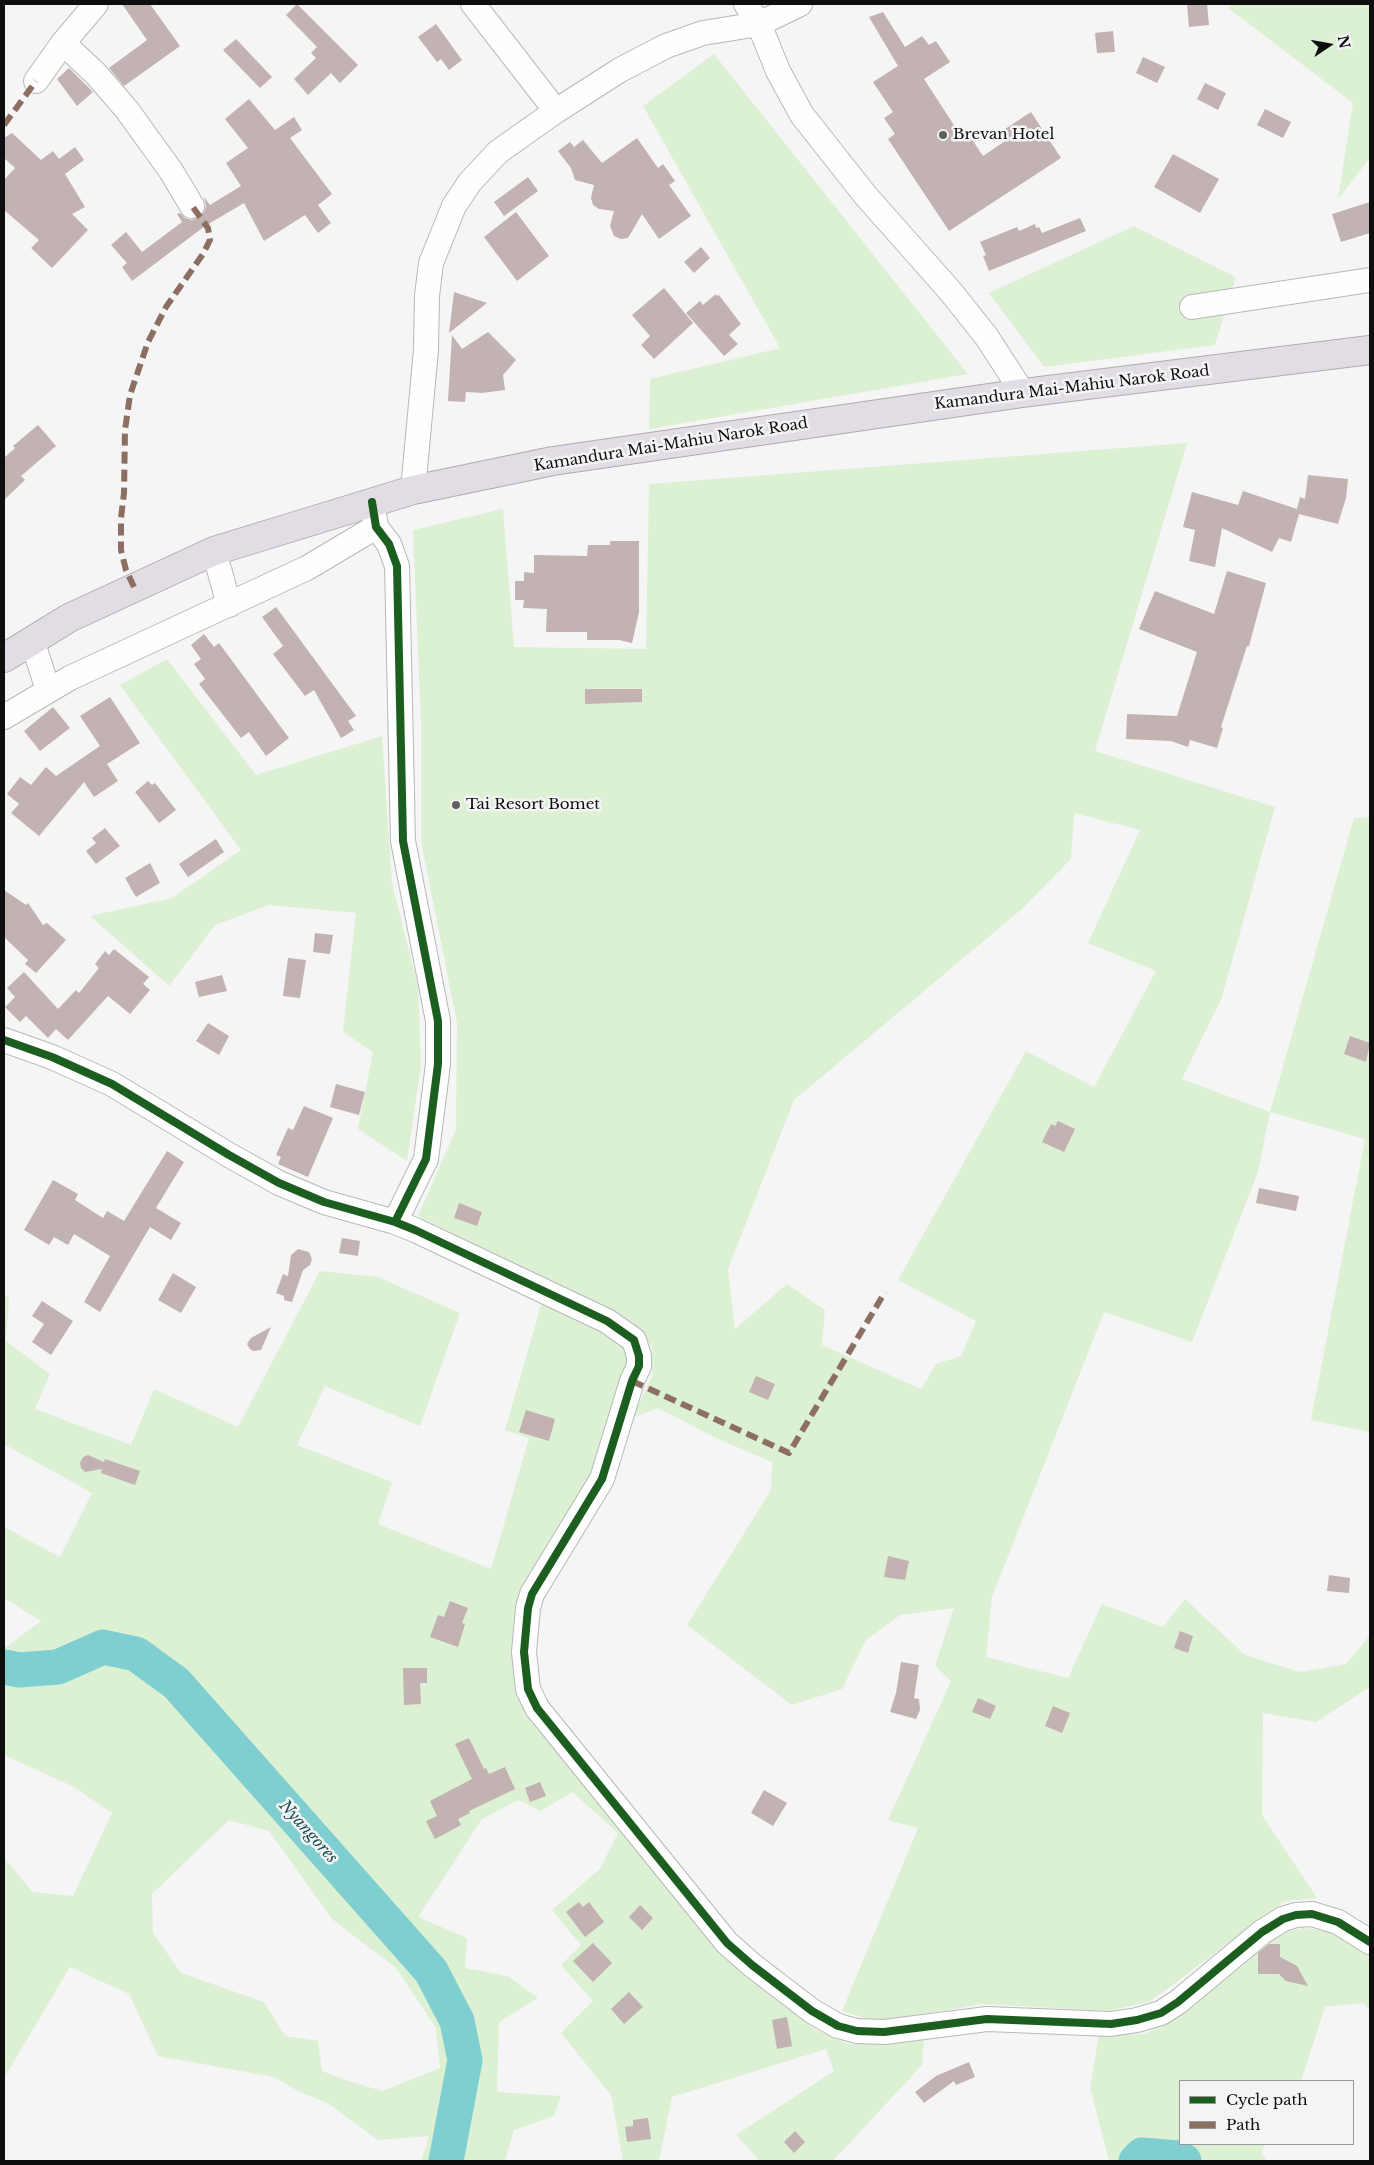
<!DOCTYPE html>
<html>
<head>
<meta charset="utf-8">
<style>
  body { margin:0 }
  #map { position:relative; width:1374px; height:2165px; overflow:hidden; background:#f5f5f5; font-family:"Libre Baskerville",serif }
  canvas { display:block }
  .frame { position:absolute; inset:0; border:5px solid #0e0e0e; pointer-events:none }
  .legend { position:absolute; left:1179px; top:2080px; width:175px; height:65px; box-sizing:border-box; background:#f4f4f6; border:1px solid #989899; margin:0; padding:6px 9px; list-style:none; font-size:15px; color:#0e0e0e }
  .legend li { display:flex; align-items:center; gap:10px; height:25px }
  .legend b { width:25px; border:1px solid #989899 }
  .north { position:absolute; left:1304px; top:20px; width:50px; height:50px; -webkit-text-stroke:4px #f4f4f6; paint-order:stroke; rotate:78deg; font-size:14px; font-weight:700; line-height:20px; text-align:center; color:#0e0e0e }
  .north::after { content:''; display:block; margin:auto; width:18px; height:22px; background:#0e0e0e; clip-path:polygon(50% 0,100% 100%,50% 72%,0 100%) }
</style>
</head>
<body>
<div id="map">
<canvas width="1374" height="2165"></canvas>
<div class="frame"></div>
<ul class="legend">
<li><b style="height:6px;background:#1b5e20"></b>Cycle path</li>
<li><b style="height:6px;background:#8d6e63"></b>Path</li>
</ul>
<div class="north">N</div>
</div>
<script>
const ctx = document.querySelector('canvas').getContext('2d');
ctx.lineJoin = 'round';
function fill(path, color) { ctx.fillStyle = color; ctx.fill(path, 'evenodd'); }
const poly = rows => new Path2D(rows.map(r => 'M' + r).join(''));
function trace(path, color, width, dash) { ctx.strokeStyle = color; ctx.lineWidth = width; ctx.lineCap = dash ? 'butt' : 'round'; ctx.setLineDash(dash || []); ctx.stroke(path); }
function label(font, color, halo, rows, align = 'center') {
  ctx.font = font + ' "Libre Baskerville",serif'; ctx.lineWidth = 5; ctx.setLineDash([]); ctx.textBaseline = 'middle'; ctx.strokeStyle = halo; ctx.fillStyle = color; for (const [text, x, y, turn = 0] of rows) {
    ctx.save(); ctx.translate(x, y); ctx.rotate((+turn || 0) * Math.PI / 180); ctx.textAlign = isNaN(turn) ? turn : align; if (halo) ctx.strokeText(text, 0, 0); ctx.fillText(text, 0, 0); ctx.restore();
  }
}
fill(poly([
  [1233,4,1370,4,1370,158,1338,199,1353,103,1228,8],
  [714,54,968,374,649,429,650,379,780,348,643,106],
  [1134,226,1236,277,1215,345,1044,367,989,293],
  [1187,443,1095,751,1275,807,1222,997,1182,1079,1270,1112,1354,818,1370,817,1370,1432,1311,1420,1365,1139,1270,1112,1258,1172,1192,1342,1104,1312,992,1597,986,1657,1068,1678,1102,1604,1163,1627,1185,1599,1245,1655,1300,1672,1346,1664,1370,1635,1370,1687,1316,1722,1263,1713,1262,1815,1317,1898,1285,1901,1151,2001,1110,2011,982,2004,877,2022,842,2011,918,1828,888,1820,951,1681,935,1666,954,1608,900,1615,866,1640,842,1689,792,1705,687,1625,771,1490,772,1462,716,1438,658,1408,632,1418,652,1376,652,1346,632,1322,418,1216,456,1129,457,1023,421,841,421,723,413,530,503,509,514,647,646,649,649,484],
  [1074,813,1140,830,1088,943,1156,971,1094,1087,1026,1051,898,1280,976,1321,961,1356,936,1364,921,1389,822,1345,825,1310,787,1284,735,1329,728,1269,794,1100,1022,909,1071,859],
  [167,659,256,775,382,736,392,883,418,987,421,1065,407,1161,358,1129,373,1052,343,1032,356,913,269,905,215,925,169,986,90,916,172,898,241,850,120,685],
  [320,1271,378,1277,460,1313,420,1426,325,1386,297,1445,392,1482,378,1524,491,1569,529,1438,505,1430,542,1302,593,1325,625,1344,631,1366,598,1476,526,1585,514,1621,514,1667,533,1722,711,1940,815,2029,848,2044,886,2044,924,2040,922,2065,833,2161,760,2161,736,2135,834,2071,826,2049,672,2097,659,2161,623,2161,611,2095,561,2033,593,2001,561,1965,581,1945,552,1910,600,1869,618,1833,572,1792,541,1811,518,1800,482,1819,418,1917,467,1938,465,1968,508,1976,538,1998,499,2022,497,2092,561,2096,554,2116,514,2130,505,2161,421,2161,429,2136,378,2140,329,2104,296,2090,274,2077,158,2056,129,1994,70,1967,4,2078,4,1858,33,1892,73,1896,112,1813,74,1787,4,1755,4,1647,6,1647,41,1621,4,1598,4,1527,60,1557,92,1493,4,1444,4,1295,9,1298,6,1341,50,1374,35,1409,131,1445,154,1389,238,1427],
  [229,1820,269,1831,332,1919,396,1968,436,2028,440,2068,382,2091,345,2080,322,2071,318,2041,285,2036,264,2002,181,1973,153,1933,152,1894],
  [1305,1928,1336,1932,1370,1953,1370,2010,1363,2003,1325,2007,1301,2081,1180,2081,1180,2144,1265,2144,1261,2153,1267,2161,1109,2161,1090,2087,1099,2035,1145,2034,1184,2013,1253,1944,1272,1934]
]), '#dcf0d3');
trace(poly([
  [4,1667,19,1670,58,1667,103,1647,136,1654,176,1683,431,1971,457,2021,465,2060,446,2161],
  [1136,2161,1142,2155,1179,2158,1184,2161]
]), '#7fcfd1', 35);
fill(poly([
  [122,4,150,4,180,46,124,86,109,68,147,40],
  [297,4,358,65,340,83,331,73,308,95,294,79,316,58,311,53,317,47,286,15],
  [1187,4,1207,4,1209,25,1189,27],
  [883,12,905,47,922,36,929,45,936,41,950,62,924,79,961,136,967,132,983,156,1008,139,1002,131,1031,112,1061,158,949,231,888,139,895,134,884,118,893,112,873,82,898,66,869,17],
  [436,24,462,60,449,70,441,59,437,62,418,37],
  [1113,31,1115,52,1097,53,1095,33],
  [236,39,272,77,260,88,223,50],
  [1143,57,1165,67,1157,83,1136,73],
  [69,68,93,92,77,106,57,79],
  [1205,83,1226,93,1218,110,1197,99],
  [249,99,275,130,294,117,302,130,290,138,332,194,318,205,331,223,318,233,305,215,264,241,244,203,205,226,132,281,122,267,127,263,111,245,126,232,142,252,182,222,177,214,180,213,185,218,192,220,199,217,204,212,206,206,204,197,210,205,241,186,226,163,248,148,225,119],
  [1265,109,1291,122,1283,138,1257,125],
  [12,133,41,160,53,151,59,159,75,147,84,160,65,174,85,207,72,214,88,230,52,268,31,248,39,240,4,210,4,180,15,168,4,158,4,138],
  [637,138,658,168,663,164,675,181,669,185,691,216,659,239,642,214,628,238,621,239,614,236,610,226,614,211,599,209,593,205,591,198,594,185,575,180,571,168,558,151,570,142,574,147,583,140,602,163],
  [1173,154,1219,179,1200,213,1154,187],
  [528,177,538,191,504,216,494,202],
  [1370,202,1370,233,1341,242,1332,214],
  [516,212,549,256,517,281,484,237],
  [1080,218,1086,231,989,271,983,256,986,255,980,242,1017,227,1019,231,1035,224,1036,228,1039,227,1042,233],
  [701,247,710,258,694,273,684,262],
  [664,288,693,323,654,359,641,345,650,336,632,315],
  [454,292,487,303,449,333],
  [716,294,717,296,719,295,741,324,729,335,738,344,724,356,686,313,700,301,703,305],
  [488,332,516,360,503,375,505,390,482,393,466,392,465,402,448,401,452,335,462,349],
  [38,425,56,446,21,476,25,480,4,500,4,458,15,448,13,446],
  [1308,475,1348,479,1346,498,1338,524,1299,514,1291,542,1279,538,1272,552,1222,528,1215,567,1189,561,1195,530,1183,527,1192,492,1238,505,1243,491,1297,509,1300,497,1305,499],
  [610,541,639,541,639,612,632,643,619,640,587,640,587,632,546,632,547,609,523,608,524,600,515,600,515,581,524,581,524,572,534,573,534,555,587,556,588,545,610,545],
  [1227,571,1266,583,1249,646,1247,646,1221,727,1223,728,1217,748,1190,740,1188,747,1171,741,1126,739,1127,714,1177,716,1197,652,1139,629,1155,591,1214,614],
  [276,607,356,716,348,721,354,730,341,738,314,690,305,696,273,654,283,646,262,617],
  [204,634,214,647,219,643,289,738,266,756,249,732,241,738,199,684,205,679,194,664,201,659,191,645],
  [585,689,642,689,642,702,585,704],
  [110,697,140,743,107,764,118,781,94,797,84,782,39,836,11,813,19,804,7,794,20,777,31,785,46,767,56,776,100,746,80,716],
  [53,707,70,728,40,751,24,731],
  [148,781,152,785,155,783,176,810,159,823,135,792],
  [105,828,120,846,96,864,86,851,96,843,92,838],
  [216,839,224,852,188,877,179,864],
  [150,863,160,883,136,897,125,878],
  [4,890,26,905,28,903,43,925,47,923,66,940,36,973,25,964,28,960,4,937],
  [315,933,333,935,330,954,313,952],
  [114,949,149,977,143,984,150,990,130,1014,108,996,68,1040,56,1029,48,1038,26,1016,20,1022,5,1007,15,997,7,988,24,972,58,1009,76,990,79,993,99,968,95,964,105,951,109,955],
  [288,958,306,960,300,998,283,996],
  [222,975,227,991,199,997,195,982],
  [208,1023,229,1036,219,1055,196,1041],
  [1350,1036,1370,1043,1366,1062,1344,1054],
  [336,1084,365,1092,359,1115,330,1107],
  [304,1106,333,1118,308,1177,278,1164,281,1157,276,1155,288,1128,293,1130],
  [1058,1121,1075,1129,1064,1152,1042,1142,1051,1124,1055,1126],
  [167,1151,184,1162,156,1208,181,1223,171,1240,150,1227,100,1312,84,1302,110,1256,74,1234,68,1245,54,1237,49,1245,24,1230,53,1180,78,1194,75,1200,103,1218,107,1211,124,1221],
  [1259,1188,1299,1196,1296,1211,1256,1203],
  [459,1203,482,1212,477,1226,454,1218],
  [342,1238,360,1241,358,1256,339,1253],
  [298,1249,309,1252,312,1259,310,1265,303,1270,292,1302,284,1300,284,1296,276,1293,283,1274,288,1276,291,1255],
  [173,1273,196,1287,181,1313,158,1300],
  [42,1301,73,1321,51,1355,32,1342,44,1324,32,1316],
  [271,1327,261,1350,253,1351,250,1349,247,1344,251,1338],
  [756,1376,775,1384,768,1400,749,1392],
  [526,1410,555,1419,549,1441,519,1432],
  [88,1455,104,1462,105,1459,140,1471,135,1485,101,1473,102,1469,85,1472,81,1468,80,1463,83,1457],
  [888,1556,909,1561,905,1580,884,1577],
  [1329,1575,1350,1578,1349,1593,1327,1591],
  [450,1601,468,1608,462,1623,465,1624,458,1647,430,1637,438,1615,444,1617],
  [1180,1631,1193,1636,1188,1653,1174,1648],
  [901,1662,919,1665,914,1698,919,1699,920,1710,916,1719,890,1712,896,1693],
  [403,1668,427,1668,427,1683,420,1683,421,1704,404,1705],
  [978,1698,996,1706,990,1719,972,1712],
  [1053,1706,1070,1713,1062,1733,1045,1726],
  [469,1738,484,1769,486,1768,489,1774,505,1767,515,1789,469,1811,470,1813,458,1819,461,1825,435,1839,426,1821,437,1816,430,1801,472,1779,455,1744],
  [540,1782,546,1796,530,1802,525,1788],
  [764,1790,787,1803,773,1826,751,1813],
  [579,1902,583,1907,589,1902,604,1922,585,1937,566,1912],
  [640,1905,653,1918,642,1930,629,1917],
  [593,1943,612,1963,593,1982,573,1961],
  [1269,1944,1280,1944,1280,1957,1297,1966,1308,1986,1286,1981,1279,1974,1258,1974,1258,1953],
  [629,1992,643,2007,624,2024,611,2009],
  [787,2017,792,2046,777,2049,772,2020],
  [969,2062,975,2077,956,2085,954,2081,924,2103,915,2092,936,2076],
  [648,2118,651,2139,627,2142,625,2127,633,2126,633,2120],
  [795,2131,805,2142,794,2153,784,2142]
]), '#c2b2b1');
const minor = poly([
  [473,4,556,111],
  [746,4,759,24,778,71,802,115,866,196,951,292,986,336,1023,393],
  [63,43,96,74,127,110,171,171,192,206],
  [36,81,63,43,96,4],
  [1192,307,1370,280],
  [413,490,426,350,427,296,431,263,454,206,470,182,498,152,556,111,620,70,666,46,703,33,759,24,800,4],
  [372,502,376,527,389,544,397,566,403,841,438,1021,438,1064,426,1159,395,1222],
  [214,551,229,605],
  [32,640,48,690],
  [4,717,70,678,307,568,376,527],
  [4,1040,52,1057,112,1084,229,1155,279,1183,324,1202,395,1222,415,1230,607,1321,634,1340,639,1356,639,1366,632,1381,602,1479,532,1594,528,1608,524,1652,528,1689,537,1708,727,1943,752,1965,812,2011,838,2026,857,2031,884,2032,987,2019,1111,2024,1137,2020,1161,2013,1178,2002,1262,1932,1283,1919,1296,1915,1312,1914,1338,1922,1370,1942]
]);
const highway = poly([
  [4,658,69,618,214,551,413,490,553,461,1023,393,1370,350]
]);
trace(minor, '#b8b8b8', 26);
trace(highway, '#b0aab1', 30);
trace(minor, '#fefefe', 24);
trace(highway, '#e2dce4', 28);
trace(poly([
  [4,125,36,81],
  [134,587,126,570,121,550,121,518,124,493,125,430,130,395,148,342,166,307,203,254,210,240,208,228,192,206],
  [632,1381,789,1453,885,1292]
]), '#8d6e63', 6, [12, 6]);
trace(poly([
  [372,502,376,527,389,544,397,566,403,841,438,1021,438,1064,426,1159,395,1222],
  [4,1040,52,1057,112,1084,229,1155,279,1183,324,1202,395,1222,415,1230,607,1321,634,1340,639,1356,639,1366,632,1381,602,1479,532,1594,528,1608,524,1652,528,1689,537,1708,727,1943,752,1965,812,2011,838,2026,857,2031,884,2032,987,2019,1111,2024,1137,2020,1161,2013,1178,2002,1262,1932,1283,1919,1296,1915,1312,1914,1338,1922,1370,1942]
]), '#1b5e20', 8);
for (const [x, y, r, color] of [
  [943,135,5,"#5f5f5f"],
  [456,805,5,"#5f5f5f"]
]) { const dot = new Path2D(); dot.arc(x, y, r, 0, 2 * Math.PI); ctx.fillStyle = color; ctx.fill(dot); trace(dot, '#f4f4f6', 2); }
label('15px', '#0e0e0e', '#f4f4f6', [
  ["Brevan Hotel",953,135],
  ["Tai Resort Bomet",466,805]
], 'left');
label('15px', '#0e0e0e', '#f4f4f6', [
  ["Kamandura Mai-Mahiu Narok Road",1072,388,-7],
  ["Kamandura Mai-Mahiu Narok Road",671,445,-9]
]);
label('italic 16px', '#205153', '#f4f4f6', [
  ["Nyangores",308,1832,48]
]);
</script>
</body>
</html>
